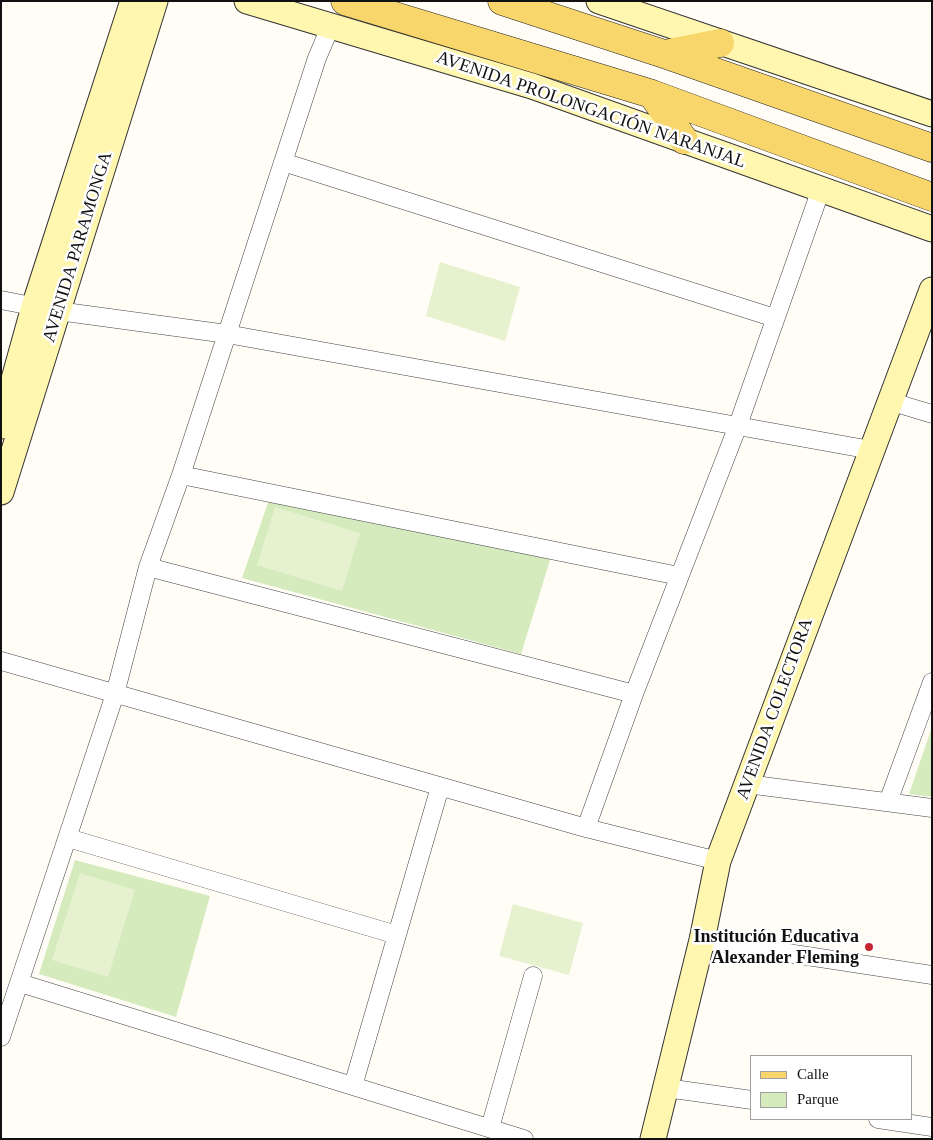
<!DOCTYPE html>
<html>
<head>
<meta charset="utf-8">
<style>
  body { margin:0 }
  #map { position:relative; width:933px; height:1140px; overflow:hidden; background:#fffdf5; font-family:Georgia,serif }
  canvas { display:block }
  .frame { position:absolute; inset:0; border:2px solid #111; pointer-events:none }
  .legend { position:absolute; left:750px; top:1055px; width:162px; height:65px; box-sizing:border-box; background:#fff; border:1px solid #a0a0a0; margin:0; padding:6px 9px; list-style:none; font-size:15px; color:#111 }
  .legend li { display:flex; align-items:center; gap:10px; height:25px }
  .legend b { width:25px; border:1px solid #a0a0a0 }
</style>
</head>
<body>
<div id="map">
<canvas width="933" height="1140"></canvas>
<div class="frame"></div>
<ul class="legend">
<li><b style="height:6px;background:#f9d66b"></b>Calle</li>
<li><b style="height:14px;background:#d5ebbd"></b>Parque</li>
</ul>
</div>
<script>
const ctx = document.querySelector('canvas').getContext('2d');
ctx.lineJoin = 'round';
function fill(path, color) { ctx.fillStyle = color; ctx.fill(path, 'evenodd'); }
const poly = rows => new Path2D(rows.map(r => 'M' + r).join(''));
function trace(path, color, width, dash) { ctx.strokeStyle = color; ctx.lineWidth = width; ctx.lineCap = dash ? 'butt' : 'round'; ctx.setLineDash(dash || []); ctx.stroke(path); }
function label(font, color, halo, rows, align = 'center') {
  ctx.font = font + ' Georgia,serif'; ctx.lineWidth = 5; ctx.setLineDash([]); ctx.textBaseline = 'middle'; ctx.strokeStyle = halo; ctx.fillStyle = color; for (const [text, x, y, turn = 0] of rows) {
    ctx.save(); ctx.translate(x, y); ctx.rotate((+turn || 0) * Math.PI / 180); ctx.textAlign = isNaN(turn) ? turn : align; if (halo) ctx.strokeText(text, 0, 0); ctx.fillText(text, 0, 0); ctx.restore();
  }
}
fill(poly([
  [271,494,551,557,521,654,242,578],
  [932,727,932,797,909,794],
  [75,860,210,896,176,1017,39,974]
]), '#d5ebbd');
fill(poly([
  [440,262,520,287,505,341,426,316],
  [275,507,360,533,342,591,257,565],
  [80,873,135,890,108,977,52,960],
  [513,904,583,923,569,975,499,956]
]), '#e6f2cf');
const street = poly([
  [283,162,775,318],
  [1,300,58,311,227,334,871,450],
  [889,401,932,414],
  [181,475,679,576],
  [148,567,634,694],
  [1,661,586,828,718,861],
  [747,784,932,808],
  [888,802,932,682],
  [586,828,634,694,737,428,821,189],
  [68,838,397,935],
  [702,940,932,975],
  [20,983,524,1139],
  [1,1037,115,694,148,567,181,475,317,58,331,25],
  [353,1086,440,787],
  [666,1088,752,1100],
  [878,1119,932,1127],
  [490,1128,533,976]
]);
const secondary = poly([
  [247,1,532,86,932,229],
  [599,1,932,114],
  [1,426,34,307,133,1],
  [1,492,155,1],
  [653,1139,702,940,718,861,932,290]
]);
const primary = poly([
  [345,1,652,94,932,197],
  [502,1,664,54,932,148],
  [665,54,720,43],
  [652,94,684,140]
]);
trace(street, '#444', 19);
trace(secondary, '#333', 27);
trace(primary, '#222', 29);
trace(street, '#fff', 18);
trace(secondary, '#fff6b0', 25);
trace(primary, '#f9d66b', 28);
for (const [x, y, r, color] of [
  [869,947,5,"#c4262e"]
]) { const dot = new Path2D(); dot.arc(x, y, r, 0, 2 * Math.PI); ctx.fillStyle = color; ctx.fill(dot); trace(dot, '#fff', 2); }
label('18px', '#111', '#fff', [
  ["AVENIDA PROLONGACIÓN NARANJAL",591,110,19],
  ["AVENIDA PARAMONGA",78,247,-73],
  ["AVENIDA COLECTORA",775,709,-70]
]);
label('bold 18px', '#111', '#fff', [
  ["Institución Educativa",859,937],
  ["Alexander Fleming",859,958]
], 'right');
</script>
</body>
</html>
